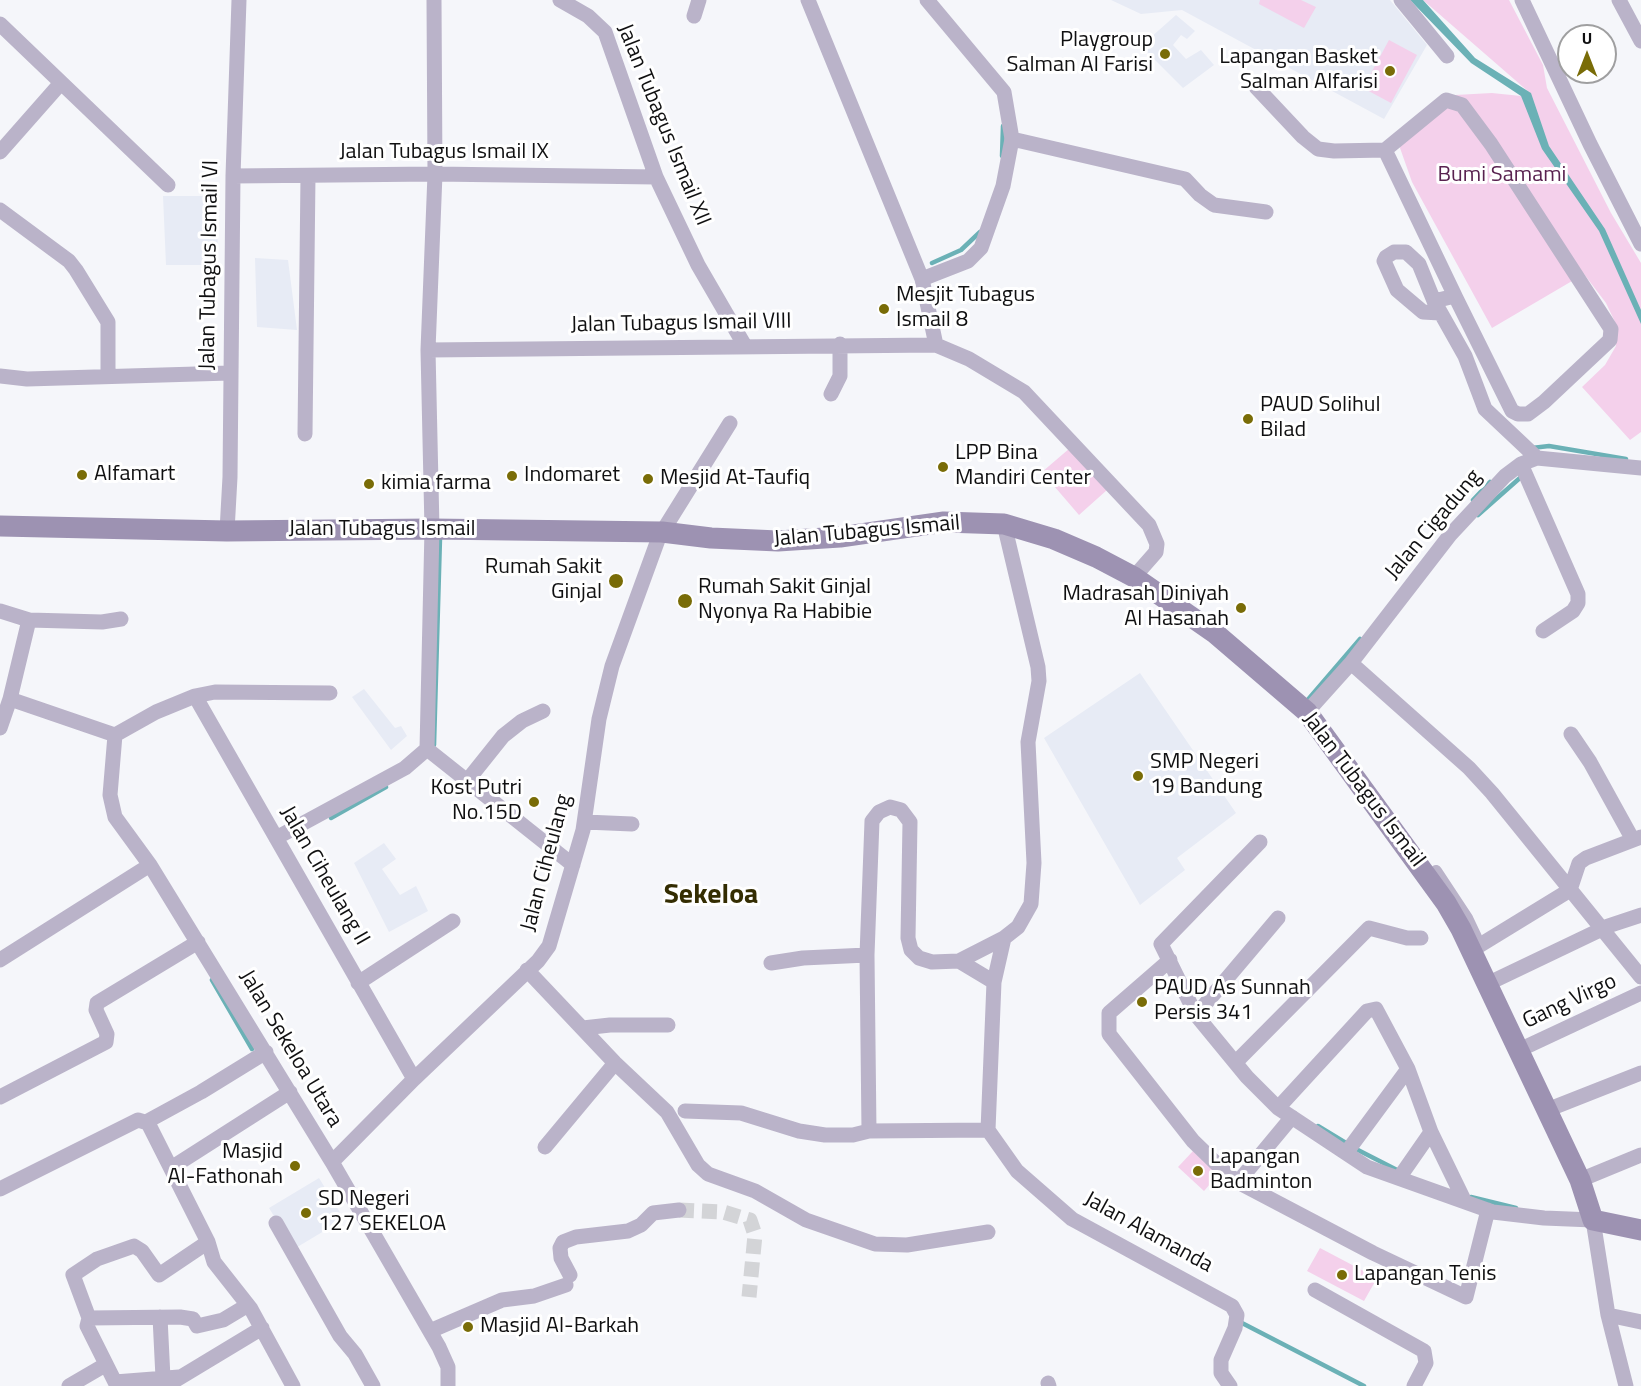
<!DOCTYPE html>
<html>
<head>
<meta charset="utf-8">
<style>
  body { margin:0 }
  #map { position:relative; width:1641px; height:1386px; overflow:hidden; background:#f5f6fa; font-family:"Titillium Web",sans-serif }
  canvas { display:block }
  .north { position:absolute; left:1557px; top:24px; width:60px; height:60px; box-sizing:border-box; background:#fff; border:2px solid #9f9fa0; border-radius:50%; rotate:0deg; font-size:16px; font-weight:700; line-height:24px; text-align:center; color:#101011 }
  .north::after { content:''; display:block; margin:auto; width:21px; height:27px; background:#796c07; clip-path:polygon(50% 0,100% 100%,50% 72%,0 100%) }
</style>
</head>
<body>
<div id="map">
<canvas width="1641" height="1386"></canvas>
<div class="north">U</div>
</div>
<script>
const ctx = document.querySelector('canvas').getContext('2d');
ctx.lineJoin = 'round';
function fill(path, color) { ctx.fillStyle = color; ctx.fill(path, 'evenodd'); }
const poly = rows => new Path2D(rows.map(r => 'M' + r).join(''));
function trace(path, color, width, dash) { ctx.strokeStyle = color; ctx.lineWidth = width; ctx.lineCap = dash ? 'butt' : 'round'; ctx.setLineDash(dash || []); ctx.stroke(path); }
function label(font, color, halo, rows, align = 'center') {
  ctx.font = font + ' "Titillium Web",sans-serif'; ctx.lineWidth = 6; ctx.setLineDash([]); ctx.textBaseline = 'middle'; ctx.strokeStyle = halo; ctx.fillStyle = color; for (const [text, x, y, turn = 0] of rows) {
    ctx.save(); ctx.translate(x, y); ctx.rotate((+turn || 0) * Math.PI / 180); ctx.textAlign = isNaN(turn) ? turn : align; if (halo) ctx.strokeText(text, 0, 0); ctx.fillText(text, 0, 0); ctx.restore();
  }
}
fill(poly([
  [1111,0,1390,0,1427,45,1384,119,1182,10,1141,14],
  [1176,15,1195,31,1187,39,1181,35,1173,45,1186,59,1201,50,1214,65,1183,88,1141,46],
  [163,196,215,196,219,265,166,265],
  [255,258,288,260,297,330,257,327],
  [1140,673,1236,813,1177,858,1185,870,1140,905,1044,738],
  [364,689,395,728,401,726,407,736,391,750,352,697],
  [384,843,396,859,382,869,400,895,416,886,428,911,389,932,354,863],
  [319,1178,344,1219,294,1249,269,1208]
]), '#e7ebf5');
fill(poly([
  [1260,0,1301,0,1316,7,1304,28,1259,4],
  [1423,0,1509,0,1543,65,1547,88,1611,213,1641,263,1641,432,1630,440,1582,387,1605,365,1616,346,1615,322,1606,303,1584,274,1492,328,1412,182,1400,148,1402,132,1419,113,1455,95,1492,93,1521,96,1530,93],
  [1389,40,1417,55,1391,103,1363,88],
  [1070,448,1107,490,1079,515,1042,472],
  [1193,1151,1218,1175,1204,1191,1178,1167],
  [1320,1248,1377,1278,1364,1301,1307,1271]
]), '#f4d0eb');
fill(poly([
  [1410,0,1423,0,1475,58,1531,93,1549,146,1605,229,1641,310,1641,324,1599,231,1542,149,1521,96,1471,63]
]), '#6bb1b6');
trace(poly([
  [1002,156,1003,126],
  [932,263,961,250,980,232],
  [1532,448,1549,446,1626,459],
  [1473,500,1490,482],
  [1478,515,1521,477],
  [1305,703,1360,639],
  [434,745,440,538],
  [331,818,386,787],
  [212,980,252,1049],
  [1318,1126,1346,1143],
  [1356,1149,1399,1171],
  [1471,1197,1516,1208],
  [1242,1323,1364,1386]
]), '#6bb1b6', 4.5);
trace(poly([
  [679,1210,723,1212,750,1220,755,1235,749,1297]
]), '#d3d4d7', 15, [15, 8]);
trace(poly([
  [1436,871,1467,918,1476,937]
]), '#bab3c9', 12);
trace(poly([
  [560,0,588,16,605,32,656,177,698,265,745,346],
  [808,0,922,279,936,345],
  [1401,0,1447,56],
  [1522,0,1590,144,1641,244],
  [1619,0,1641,41],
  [694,16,699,0],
  [0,24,168,185],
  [1256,87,1303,137,1318,149,1334,151,1385,150,1446,100,1462,105,1491,144,1611,329,1610,340,1544,402,1528,414,1518,414,1512,411,1455,296,1434,301],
  [1012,139,1185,179,1200,195,1214,205,1266,212],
  [1385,150,1455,296],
  [0,152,60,84],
  [233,176,435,174,656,177],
  [0,210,69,261,76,270,108,322,108,375],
  [922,279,968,261,981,248,1003,186,1012,139,1004,92,927,0],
  [1440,313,1423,312,1397,290,1384,261,1386,257,1394,252,1406,252,1419,264,1434,301,1465,356,1485,409,1537,458],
  [428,350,936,345,969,359,1024,392,1149,525,1157,544,1156,552,1134,577],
  [0,376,27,379,230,373],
  [831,394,840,376,840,344],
  [305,434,308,176],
  [1521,464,1578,594,1578,603,1573,611,1543,631],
  [227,531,230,477,233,176,239,0],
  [0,611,29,620,102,622,121,619],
  [1351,663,1469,768,1492,793,1641,977],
  [195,696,414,1079],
  [10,699,115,735,156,712,195,696,215,692,330,693],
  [1307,712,1351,663,1450,535,1505,476,1521,464,1537,458,1641,468],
  [0,728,10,699,29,620],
  [1571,734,1590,762,1633,840],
  [115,735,110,795,115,817,150,865,332,1162,439,1347,448,1367,448,1386],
  [427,749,573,865],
  [467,781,503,736,522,721,543,711],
  [585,822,632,824],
  [276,838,405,768,427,749,432,529,428,350,435,174,434,0],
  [1260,842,1161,944,1196,1015,1247,1077,1278,1108,1367,1167,1493,1212,1544,1218,1593,1220,1608,1315,1626,1386],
  [1602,928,1641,915],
  [1472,950,1570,890,1579,863,1586,858,1641,837],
  [0,960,150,865],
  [1170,960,1109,1013,1109,1034,1193,1141,1225,1172,1238,1182,1373,1253,1466,1297,1488,1210],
  [959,961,994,982],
  [771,963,803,958,867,955],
  [527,970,615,1063,667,1112,698,1165,708,1174,755,1191,806,1220,875,1244,907,1245,988,1232],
  [358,983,453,921],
  [1487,984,1600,930],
  [1196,1015,1278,918],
  [583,1028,610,1025,668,1025],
  [1517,1051,1641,993],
  [1236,1062,1369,928,1407,938,1421,938],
  [0,1097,106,1042,107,1034,96,1010,97,1003,198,942],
  [1278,1108,1367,1011,1376,1009,1408,1069,1431,1132,1465,1202],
  [1547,1110,1641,1073],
  [685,1111,741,1113,799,1131,825,1135,853,1135,869,1131,988,1130],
  [146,1122,201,1092,266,1052],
  [988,1130,1017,1171,1072,1219,1232,1306,1237,1315,1235,1328,1221,1360,1221,1373,1230,1386],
  [988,1130,994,982,1004,938],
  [869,1131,867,955,872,821,879,812,890,807,901,810,910,822,908,938,911,950,919,958,932,962,959,961,1004,938,1018,927,1031,904,1034,863,1028,742,1039,681,1038,667,1004,524],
  [545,1147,615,1063],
  [1346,1153,1408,1069],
  [332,1162,414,1079,538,961,549,946,583,830,599,719,612,666,659,537,730,423],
  [171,1168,290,1092],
  [1399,1178,1431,1132],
  [1580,1180,1641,1155],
  [1238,1182,1292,1117],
  [0,1189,138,1120,148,1123,208,1242,214,1262,251,1309,293,1386],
  [276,1223,340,1336,355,1354,373,1386],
  [570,1275,561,1258,560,1248,563,1242,576,1237,628,1231,641,1225,653,1213,679,1210],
  [1315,1290,1424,1351,1426,1363,1414,1386],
  [1608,1315,1641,1322],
  [160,1317,163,1378],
  [89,1318,180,1317,193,1319,197,1326,223,1320,248,1305],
  [430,1331,502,1300,534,1296,566,1285],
  [115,1382,179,1377],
  [1048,1383,1049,1386],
  [69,1386,105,1365],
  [117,1386,87,1326,89,1318,73,1275,97,1259,134,1246,142,1251,159,1275,208,1242],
  [166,1386,262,1328]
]), '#bab3c9', 15);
trace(poly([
  [0,526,227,531,432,529,662,532,711,538,778,541,840,537,944,522,1004,524,1054,539,1096,557,1134,577,1216,634,1307,712,1446,903,1461,929,1580,1180,1593,1220,1641,1230]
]), '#9d92b2', 21);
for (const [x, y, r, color] of [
  [1165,54,6,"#796c07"],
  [1390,71,6,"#796c07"],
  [884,309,6,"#796c07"],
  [1248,419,6,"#796c07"],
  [943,467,6,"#796c07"],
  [82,475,6,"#796c07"],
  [512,476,6,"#796c07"],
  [648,479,6,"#796c07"],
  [369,484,6,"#796c07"],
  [616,581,8,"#796c07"],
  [685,601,8,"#796c07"],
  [1241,608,6,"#796c07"],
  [1138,776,6,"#796c07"],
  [534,802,6,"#796c07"],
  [1142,1002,6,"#796c07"],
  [295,1166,6,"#796c07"],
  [1198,1171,6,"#796c07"],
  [306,1213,6,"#796c07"],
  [1342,1275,6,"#796c07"],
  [468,1327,6,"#796c07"]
]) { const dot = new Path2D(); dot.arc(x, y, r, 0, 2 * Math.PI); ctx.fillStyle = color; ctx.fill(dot); trace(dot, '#fff', 2); }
label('22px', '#101011', '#fff', [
  ["Playgroup",1153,41,"right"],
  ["Salman Al Farisi",1153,66,"right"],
  ["Lapangan Basket",1378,58,"right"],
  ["Salman Alfarisi",1378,83,"right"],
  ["Mesjit Tubagus",896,296],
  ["Ismail 8",896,321],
  ["PAUD Solihul",1260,406],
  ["Bilad",1260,431],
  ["LPP Bina",955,454],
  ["Mandiri Center",955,479],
  ["Alfamart",94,475],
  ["Indomaret",524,476],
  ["Mesjid At-Taufiq",660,479],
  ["kimia farma",381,484],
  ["Rumah Sakit",602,568,"right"],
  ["Ginjal",602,593,"right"],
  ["Rumah Sakit Ginjal",698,588],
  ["Nyonya Ra Habibie",698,613],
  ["Madrasah Diniyah",1229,595,"right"],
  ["Al Hasanah",1229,620,"right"],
  ["SMP Negeri",1150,763],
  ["19 Bandung",1150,788],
  ["Kost Putri",522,789,"right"],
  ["No.15D",522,814,"right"],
  ["PAUD As Sunnah",1154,989],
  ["Persis 341",1154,1014],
  ["Masjid",283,1153,"right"],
  ["Al-Fathonah",283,1178,"right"],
  ["Lapangan",1210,1158],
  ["Badminton",1210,1183],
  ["SD Negeri",318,1200],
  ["127 SEKELOA",318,1225],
  ["Lapangan Tenis",1354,1275],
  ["Masjid Al-Barkah",480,1327]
], 'left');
label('22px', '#101011', '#fff', [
  ["Jalan Tubagus Ismail XII",663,125,68],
  ["Jalan Tubagus Ismail IX",444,153],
  ["Jalan Tubagus Ismail VI",210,265,-89],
  ["Jalan Tubagus Ismail VIII",681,324,-1],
  ["Jalan Cigadung",1434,525,-50],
  ["Jalan Tubagus Ismail",382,530],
  ["Jalan Tubagus Ismail",867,532,-5],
  ["Jalan Tubagus Ismail",1363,790,53],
  ["Jalan Ciheulang",547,863,-75],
  ["Jalan Ciheulang II",324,876,60],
  ["Gang Virgo",1570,1002,-25],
  ["Jalan Sekeloa Utara",290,1049,59],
  ["Jalan Alamanda",1148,1233,29]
]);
label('22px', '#592250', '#fff', [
  ["Bumi Samami",1502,176]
]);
label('bold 28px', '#342d02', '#fff', [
  ["Sekeloa",711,896]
]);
</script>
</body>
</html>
